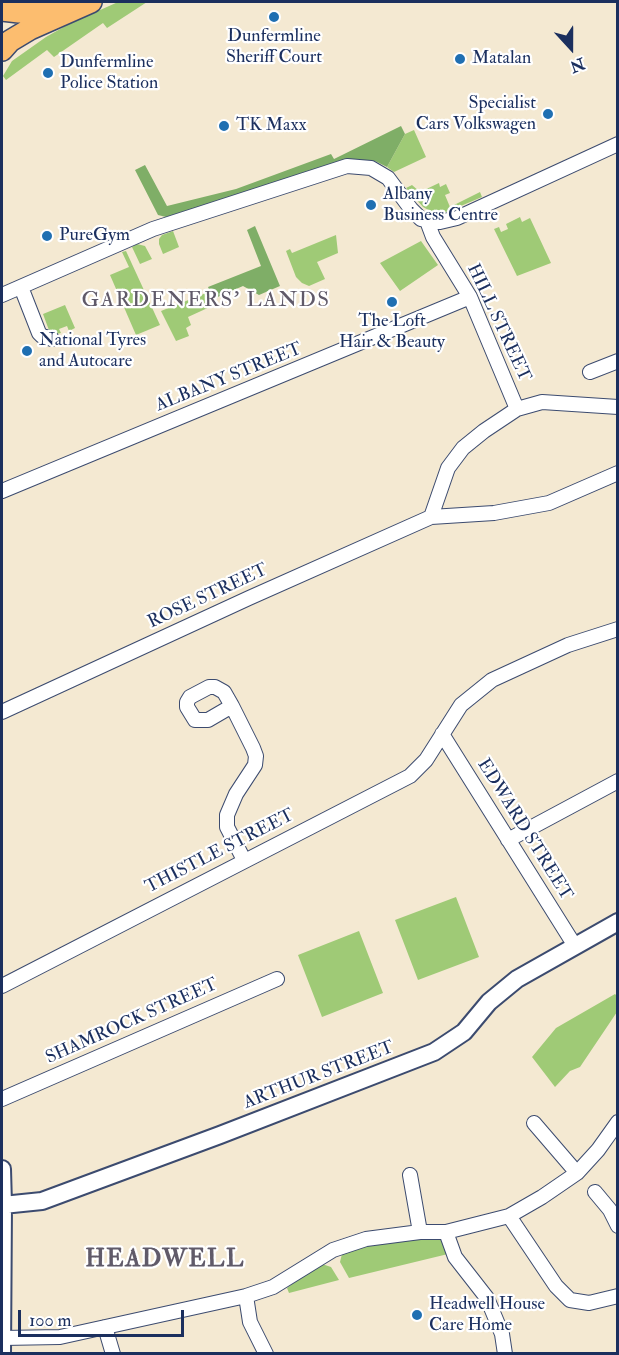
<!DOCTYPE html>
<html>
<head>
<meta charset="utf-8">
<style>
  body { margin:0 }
  #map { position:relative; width:619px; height:1355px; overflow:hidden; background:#f4e9d2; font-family:"IM FELL Double Pica",serif }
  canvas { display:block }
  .frame { position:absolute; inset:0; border:3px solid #1b2f5e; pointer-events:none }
  .north { position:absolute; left:541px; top:18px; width:60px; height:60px; -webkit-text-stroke:4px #fff; paint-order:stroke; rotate:159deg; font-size:16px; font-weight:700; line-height:24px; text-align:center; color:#1b2f5e }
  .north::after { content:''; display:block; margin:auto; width:21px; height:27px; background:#1b2f5e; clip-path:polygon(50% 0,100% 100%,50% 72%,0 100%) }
  .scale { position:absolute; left:18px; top:1310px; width:166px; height:27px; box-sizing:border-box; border:3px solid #1b2f5e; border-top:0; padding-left:8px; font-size:18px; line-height:21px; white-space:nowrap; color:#1b2f5e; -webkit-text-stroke:4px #fff; paint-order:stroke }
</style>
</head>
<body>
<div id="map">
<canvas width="619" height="1355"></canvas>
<div class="frame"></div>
<div class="north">N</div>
<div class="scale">100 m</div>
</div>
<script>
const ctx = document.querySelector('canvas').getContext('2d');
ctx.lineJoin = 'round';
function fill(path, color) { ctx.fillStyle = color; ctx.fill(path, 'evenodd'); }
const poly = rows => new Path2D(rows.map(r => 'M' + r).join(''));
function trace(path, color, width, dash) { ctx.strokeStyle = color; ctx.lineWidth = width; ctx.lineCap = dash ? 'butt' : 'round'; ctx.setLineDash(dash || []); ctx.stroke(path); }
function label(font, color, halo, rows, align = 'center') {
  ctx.font = font + ' "IM FELL Double Pica",serif'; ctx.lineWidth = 4.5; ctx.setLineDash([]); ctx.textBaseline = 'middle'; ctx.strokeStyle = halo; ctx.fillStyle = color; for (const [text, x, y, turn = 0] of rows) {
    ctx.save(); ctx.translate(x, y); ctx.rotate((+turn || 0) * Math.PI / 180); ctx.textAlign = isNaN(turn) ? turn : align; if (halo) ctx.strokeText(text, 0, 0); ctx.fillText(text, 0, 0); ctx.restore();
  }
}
fill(poly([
  [118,2,147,2,107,28,103,23,54,57,47,50,6,80,3,76,12,61,46,37,69,24],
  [414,130,426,157,394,172,387,167,405,134],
  [439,183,440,187,446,184,450,193,445,195,450,207,480,192,482,197,442,214,432,212,423,207,406,188,412,185,420,192],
  [520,217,522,222,530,218,551,263,517,276,494,229,499,227,501,232,508,229,506,224],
  [173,231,179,247,163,254,159,244,159,239,162,235],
  [336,235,338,253,317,262,325,279,309,286,302,283,296,277,286,251,290,249,292,253],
  [421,241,438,265,400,291,380,263],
  [137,244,145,246,152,259,140,264,132,247],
  [126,251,160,325,136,335,110,275,129,267,122,252],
  [206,293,212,306,188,317,191,325,186,328,189,336,176,341,161,311],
  [65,305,75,328,69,331,67,326,59,329,61,333,57,334,56,330,50,333,43,314],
  [456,897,479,957,418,980,395,920],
  [359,931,383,993,322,1017,298,955],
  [615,994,617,996,617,1012,580,1067,570,1071,555,1087,532,1057,556,1028],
  [437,1237,441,1238,448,1254,349,1278,340,1262,342,1254,349,1250,383,1243],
  [322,1264,331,1267,339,1280,289,1293,287,1288,316,1266]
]), '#9fca76');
fill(poly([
  [401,126,405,134,387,167,375,161,356,160,166,217,158,215,135,170,145,165,167,206,236,189,331,154,334,159],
  [255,226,280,286,259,295,243,286,213,299,208,287,261,266,247,230]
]), '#7fae67');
const minor = poly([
  [427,221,433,237,470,297,517,409],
  [21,287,39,333,42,336,52,339],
  [2,295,153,229,347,166,371,168,388,178,411,209,421,219,440,222,457,218,618,144],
  [590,372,618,361],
  [2,491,470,297],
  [431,517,448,468,463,448,484,431,517,409,542,402,618,407],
  [232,706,224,692,215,687,209,687,190,697,187,702,187,707,195,720,208,720,232,706,253,748,256,756,255,765,236,794,227,815,227,827,244,860],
  [2,712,249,598,431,517,494,513,549,503,618,473],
  [442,734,575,946],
  [508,840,618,781],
  [2,986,410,776,426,760,461,705,492,680,568,645,618,629],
  [2,1099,277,979],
  [534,1123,577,1173],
  [410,1175,420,1232],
  [595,1192,610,1210,618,1226],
  [509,1216,556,1286,570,1300,589,1303,618,1296],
  [446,1232,455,1257,487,1298,502,1334,505,1354],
  [246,1296,250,1322,266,1354],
  [105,1327,113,1354],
  [2,1338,60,1337,246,1296,273,1287,333,1250,366,1239,420,1232,446,1232,509,1216,542,1197,577,1173,598,1150,618,1122]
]);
const tertiary = poly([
  [2,1169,3,1205,2,1354],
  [3,1205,42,1201,220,1135,434,1052,464,1032,489,1002,517,979,618,922]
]);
const primary = poly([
  [2,10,19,12,56,2],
  [2,50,10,41,30,29,91,2]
]);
trace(minor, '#3c4b6f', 16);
trace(tertiary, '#3c4b6f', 20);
trace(primary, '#3c4b6f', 24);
trace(minor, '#fff', 14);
trace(tertiary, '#fff', 16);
trace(primary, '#fcbd6f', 21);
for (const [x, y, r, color] of [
  [274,17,6,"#1f6fb2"],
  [460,59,6,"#1f6fb2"],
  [48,73,6,"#1f6fb2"],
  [548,114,6,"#1f6fb2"],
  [224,126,6,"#1f6fb2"],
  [371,205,6,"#1f6fb2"],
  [47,236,6,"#1f6fb2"],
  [392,302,6,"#1f6fb2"],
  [27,351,6,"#1f6fb2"],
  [417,1315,6,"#1f6fb2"]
]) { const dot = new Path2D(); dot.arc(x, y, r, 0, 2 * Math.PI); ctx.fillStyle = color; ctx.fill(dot); trace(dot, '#fff', 2); }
label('18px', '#1b2f5e', '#fff', [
  ["Dunfermline",274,37,"center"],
  ["Sheriff Court",274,58,"center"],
  ["Matalan",472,59],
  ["Dunfermline",60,63],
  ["Police Station",60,84],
  ["Specialist",536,104,"right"],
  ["Cars Volkswagen",536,125,"right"],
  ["TK Maxx",236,126],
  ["Albany",383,195],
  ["Business Centre",383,216],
  ["PureGym",59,236],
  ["The Loft",392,322,"center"],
  ["Hair & Beauty",392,343,"center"],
  ["National Tyres",39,341],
  ["and Autocare",39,362],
  ["Headwell House",429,1305],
  ["Care Home",429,1326]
], 'left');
label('18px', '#1b2f5e', '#fff', [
  ["HILL STREET",498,323,65],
  ["ALBANY STREET",229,378,-22],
  ["ROSE STREET",208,597,-25],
  ["EDWARD STREET",524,830,58],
  ["THISTLE STREET",220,852,-27],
  ["SHAMROCK STREET",132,1022,-24],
  ["ARTHUR STREET",319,1076,-21]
]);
ctx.letterSpacing = '1.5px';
label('21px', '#605a69', '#fff', [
  ["GARDENERS' LANDS",206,301]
]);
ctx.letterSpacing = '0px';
ctx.letterSpacing = '1.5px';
label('bold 24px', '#605a69', '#fff', [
  ["HEADWELL",165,1261]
]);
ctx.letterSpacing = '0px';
</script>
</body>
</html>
